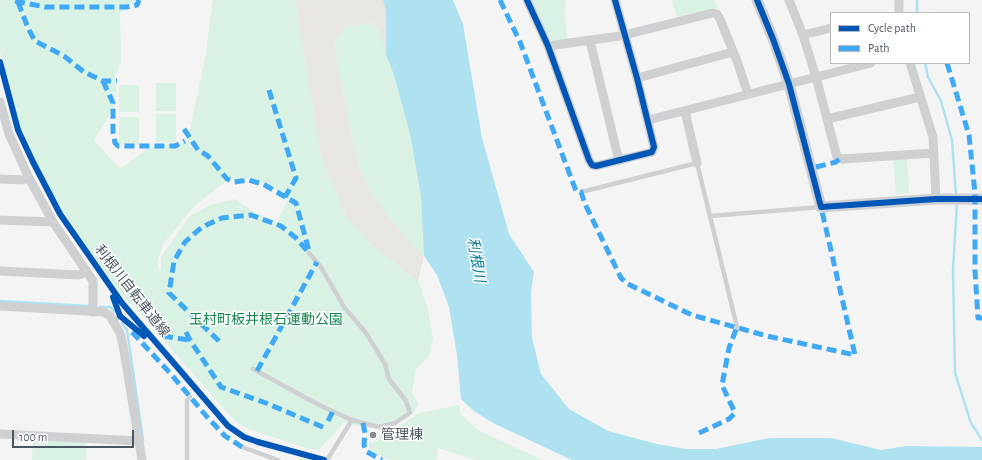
<!DOCTYPE html>
<html>
<head>
<meta charset="utf-8">
<style>
  body { margin:0 }
  #map { position:relative; width:982px; height:460px; overflow:hidden; background:#f4f4f4; font-family:"Alegreya Sans",sans-serif }
  canvas { display:block }
  .legend { position:absolute; left:830px; top:12px; width:140px; height:52px; box-sizing:border-box; background:#fff; border:1px solid #b7bbc0; margin:0; padding:5px 7px; list-style:none; font-size:12px; color:#4a5661 }
  .legend li { display:flex; align-items:center; gap:8px; height:20px }
  .legend b { width:20px; border:1px solid #b7bbc0 }
  .scale { position:absolute; left:12px; top:430px; width:122px; height:18px; box-sizing:border-box; border:2px solid #4a5661; border-top:0; padding-left:5px; font-size:12px; line-height:14px; white-space:nowrap; color:#4a5661; -webkit-text-stroke:3px #fff; paint-order:stroke }
</style>
</head>
<body>
<div id="map">
<canvas width="982" height="460"></canvas>
<ul class="legend">
<li><b style="height:5px;background:#0057b8"></b>Cycle path</li>
<li><b style="height:5px;background:#3fa9f5"></b>Path</li>
</ul>
<div class="scale">100 m</div>
</div>
<script>
const ctx = document.querySelector('canvas').getContext('2d');
ctx.lineJoin = 'round';
function fill(path, color) { ctx.fillStyle = color; ctx.fill(path, 'evenodd'); }
const poly = rows => new Path2D(rows.map(r => 'M' + r).join(''));
function trace(path, color, width, dash) { ctx.strokeStyle = color; ctx.lineWidth = width; ctx.lineCap = dash ? 'butt' : 'round'; ctx.setLineDash(dash || []); ctx.stroke(path); }
function label(font, color, halo, rows, align = 'center') {
  ctx.font = font + ' "Alegreya Sans","Noto Sans JP",sans-serif'; ctx.lineWidth = 3; ctx.setLineDash([]); ctx.textBaseline = 'middle'; ctx.strokeStyle = halo; ctx.fillStyle = color; for (const [text, x, y, turn = 0] of rows) {
    ctx.save(); ctx.translate(x, y); ctx.rotate((+turn || 0) * Math.PI / 180); ctx.textAlign = isNaN(turn) ? turn : align; if (halo) ctx.strokeText(text, 0, 0); ctx.fillText(text, 0, 0); ctx.restore();
  }
}
fill(poly([
  [0,0,137,0,120,13,121,61,115,76,116,104,94,140,120,169,150,147,187,142,205,59,213,0,295,0,320,152,346,216,372,245,418,281,427,305,433,338,429,356,416,369,412,393,419,405,412,414,379,429,357,426,344,422,319,450,306,448,248,429,238,423,225,410,132,304,129,304,62,214,21,130,0,51],
  [230,178,235,181,249,178,265,183,289,197,277,222,257,214,235,199,210,205,190,216,161,257,161,269,159,270,157,263,163,244,192,208],
  [532,0,566,0,564,14,568,39,553,41,549,39],
  [672,0,714,0,718,8,677,17],
  [372,23,379,30,394,75,410,134,421,196,424,256,405,238,373,196,358,165,338,70,335,39,347,26],
  [156,83,176,83,176,111,156,111],
  [119,85,139,85,139,112,119,112],
  [156,114,176,114,176,142,156,142],
  [119,117,139,117,139,145,119,144],
  [907,158,909,193,896,194,893,159],
  [459,405,461,414,476,429,542,460,475,460,438,448,436,460,390,460,369,450,369,442,378,441,381,431,401,425,419,413],
  [33,439,87,442,86,460,32,460]
]), '#d9f2e3');
fill(poly([
  [295,0,383,0,386,11,386,54,379,30,372,23,347,26,335,39,338,70,358,165,373,196,405,238,424,256,418,281,372,245,346,216,320,152]
]), '#e7e6e1');
fill(poly([
  [383,0,453,0,463,24,482,138,509,234,534,272,531,292,532,338,541,374,569,409,608,431,657,444,686,449,716,449,769,438,831,438,881,450,906,446,982,447,982,460,572,460,493,423,474,411,461,399,457,355,449,307,437,275,424,256,421,196,410,134,394,75,386,54,386,11]
]), '#aee2f0');
trace(poly([
  [917,13,917,0],
  [925,63,928,77,941,101,952,140,956,195],
  [957,202,953,270,955,373,971,423,982,440],
  [0,301,88,306],
  [100,307,110,307,115,312],
  [122,323,127,330,143,440]
]), '#aee2f0', 2.5);
const building = poly([
  [369,431,378,432,377,439,368,438,369,431]
]);
fill(building, '#ddddde');
trace(building, '#e5e6e7', 1);
trace(poly([
  [581,192,697,163,737,327],
  [710,216,821,207],
  [309,253,321,267,344,307,366,333,385,364,389,379,406,401,410,413,395,423,379,427,352,420],
  [114,321,120,316],
  [253,369,321,406,352,420,327,460],
  [242,447,278,460],
  [187,460,187,400,190,397]
]), '#ced0d2', 4.5);
trace(poly([
  [527,0,548,46,589,160,592,165,596,166,652,152,654,147,637,78,615,0],
  [789,0,803,35,816,77,837,157,842,159,934,153],
  [899,13,899,0],
  [803,35,831,28],
  [590,41,619,161],
  [548,46,620,36,713,13,717,14,720,19,737,61,748,94],
  [910,63,933,137,936,199],
  [637,78,733,52],
  [0,102,9,134,29,178,53,222,93,281,93,312],
  [685,111,697,163],
  [827,119,920,97],
  [648,120,871,63],
  [0,179,22,180,29,178],
  [0,220,53,222],
  [0,271,79,275,87,271],
  [0,306,104,312,110,316,120,333,123,345,142,460],
  [0,434,139,441]
]), '#ced0d2', 9);
trace(poly([
  [757,0,773,39,789,84,821,207,936,199,982,199]
]), '#ced0d2', 11);
trace(poly([
  [500,0,520,42,576,191,581,192,585,204,621,278,628,284,692,315,767,336,855,355,821,207],
  [15,1,45,7,127,7,137,5,139,0],
  [18,2,28,28,35,41,64,56,84,72,103,81,117,81],
  [947,63,969,135,975,193,975,271,978,318,982,318],
  [103,81,113,103,113,132,115,143,118,146,175,146,185,141],
  [269,90,296,178,285,197],
  [184,129,198,150,208,156,227,179,234,182,248,180,263,184,296,203,309,251],
  [816,167,836,162,839,159],
  [132,332,170,373,208,418,225,436,242,447],
  [186,332,190,340,221,387,266,403,325,428],
  [163,336,190,340],
  [219,341,169,293,174,261,185,242,202,227,222,218,251,215,281,226,296,238,309,253],
  [257,371,317,262],
  [328,421,333,411],
  [363,423,365,433,364,445,367,452,382,460],
  [699,433,729,419,735,413,722,385,729,348,737,327]
]), '#3fa9f5', 5, [10, 5]);
trace(poly([
  [527,0,548,46,589,160,592,165,596,166,652,152,654,147,637,78,615,0],
  [757,0,773,39,789,84,821,207,936,199,982,199],
  [0,62,18,130,33,162,60,214,122,303,228,426,244,437,258,442,324,460],
  [113,297,120,316,144,336]
]), '#0057b8', 6);
for (const [x, y, r, color] of [
  [373,435,4,"#868d94"]
]) { const dot = new Path2D(); dot.arc(x, y, r, 0, 2 * Math.PI); ctx.fillStyle = color; ctx.fill(dot); trace(dot, '#fff', 1.5); }
label('14px', '#4a5661', '#fff', [
  ["利根川自転車道線",132,291,52]
]);
label('14px', '#17864f', '#fff', [
  ["玉村町板井根石運動公園",266,320]
]);
label('14px', '#4a5661', '#fff', [
  ["管理棟",381,435]
], 'left');
label('italic 15px', '#0c7c9b', '#fff', [
  ["利根川",476,260,80]
]);
</script>
</body>
</html>
